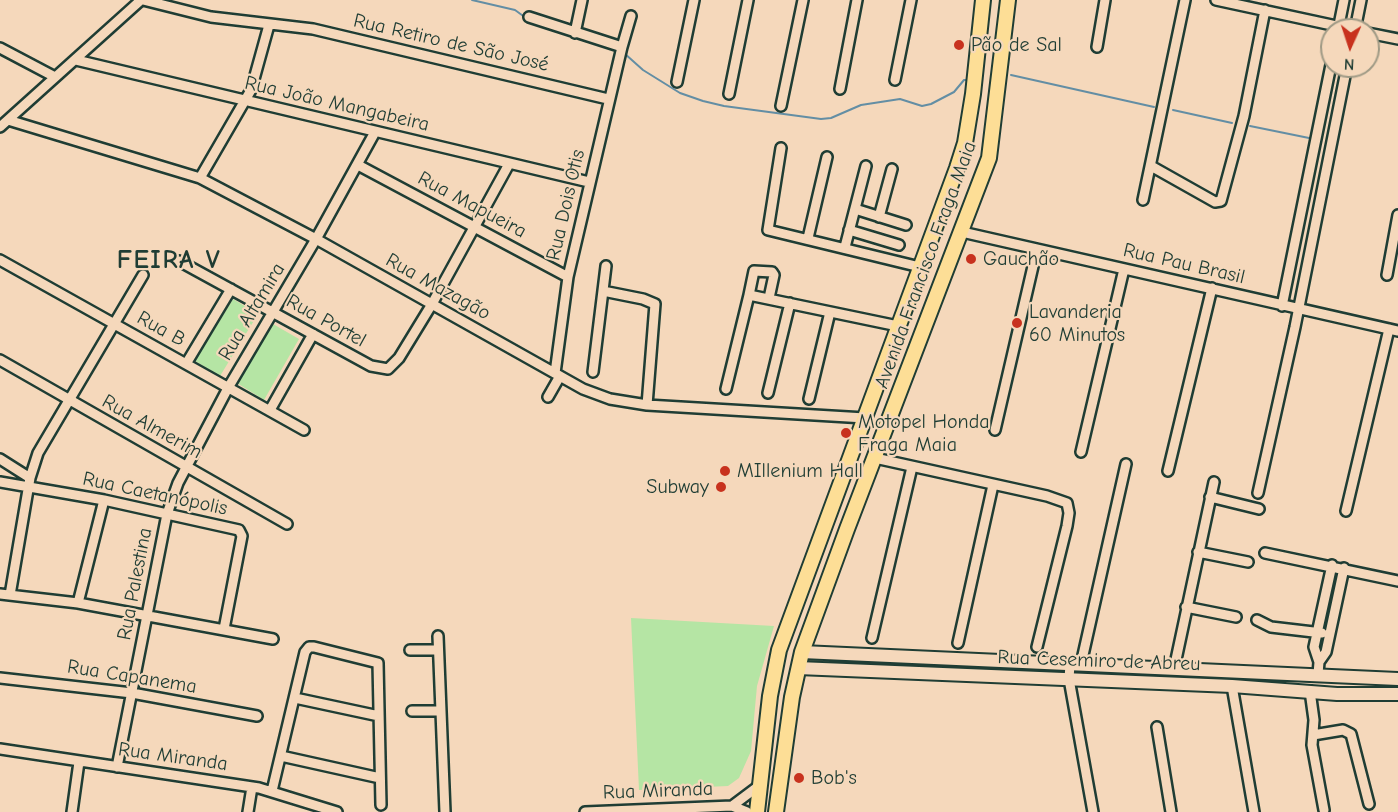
<!DOCTYPE html>
<html>
<head>
<meta charset="utf-8">
<style>
  body { margin:0 }
  #map { position:relative; width:1398px; height:812px; overflow:hidden; background:#f5d8bb; font-family:"Comic Neue",sans-serif }
  canvas { display:block }
  .north { position:absolute; left:1320px; top:18px; width:60px; height:60px; box-sizing:border-box; background:#f5d8bb; border:2px solid #9f9a85; border-radius:50%; rotate:183deg; font-size:16px; font-weight:700; line-height:24px; text-align:center; color:#1f3d34 }
  .north::after { content:''; display:block; margin:auto; width:21px; height:27px; background:#c8321e; clip-path:polygon(50% 0,100% 100%,50% 72%,0 100%) }
</style>
</head>
<body>
<div id="map">
<canvas width="1398" height="812"></canvas>
<div class="north">N</div>
</div>
<script>
const ctx = document.querySelector('canvas').getContext('2d');
ctx.lineJoin = 'round';
function fill(path, color) { ctx.fillStyle = color; ctx.fill(path, 'evenodd'); }
const poly = rows => new Path2D(rows.map(r => 'M' + r).join(''));
function trace(path, color, width, dash) { ctx.strokeStyle = color; ctx.lineWidth = width; ctx.lineCap = dash ? 'butt' : 'round'; ctx.setLineDash(dash || []); ctx.stroke(path); }
function label(font, color, halo, rows, align = 'center') {
  ctx.font = font + ' "Comic Neue",sans-serif'; ctx.lineWidth = 4.5; ctx.setLineDash([]); ctx.textBaseline = 'middle'; ctx.strokeStyle = halo; ctx.fillStyle = color; for (const [text, x, y, turn = 0] of rows) {
    ctx.save(); ctx.translate(x, y); ctx.rotate((+turn || 0) * Math.PI / 180); ctx.textAlign = isNaN(turn) ? turn : align; if (halo) ctx.strokeText(text, 0, 0); ctx.fillText(text, 0, 0); ctx.restore();
  }
}
fill(poly([
  [233,299,258,314,220,376,195,361],
  [273,324,299,339,264,400,237,383],
  [631,618,774,626,757,686,751,751,739,778,728,786,639,790]
]), '#b5e5a4');
trace(poly([
  [472,0,515,10,526,18],
  [624,53,643,70,680,93,703,101,724,106,821,119,831,118,861,105,900,99,922,106,931,104,954,92,964,80,969,80],
  [1011,75,1154,107],
  [1173,110,1232,123],
  [1250,126,1309,138]
]), '#638ea4', 2);
const street = poly([
  [143,0,211,17,313,29,608,99],
  [1216,0,1355,30],
  [529,17,622,47,631,16],
  [1338,30,1344,0],
  [1355,30,1361,0],
  [575,33,582,0],
  [1368,33,1398,39],
  [1097,47,1105,0],
  [0,48,55,77],
  [76,60,589,182],
  [895,80,911,0],
  [677,82,694,0],
  [840,89,857,0],
  [729,94,748,0],
  [781,106,803,0],
  [8,120,200,178,316,239,583,389,610,399,647,405,865,418],
  [0,127,141,0],
  [781,148,768,230,920,267],
  [358,165,568,277],
  [1151,166,1215,202,1221,201,1244,116,1265,10],
  [200,178,251,90,269,25],
  [1143,200,1185,0],
  [855,209,906,225],
  [879,217,892,169],
  [849,230,899,245],
  [962,232,1398,331],
  [808,238,827,157],
  [845,247,866,166],
  [0,260,304,430],
  [179,261,371,366,388,369,399,358,432,304,509,164],
  [1387,275,1398,215],
  [603,291,643,299,655,304,647,405],
  [749,295,754,271,772,272,774,275,769,298],
  [1282,306,1332,60],
  [0,360,287,524],
  [186,364,231,289],
  [593,372,606,266],
  [555,373,568,277,622,47],
  [726,389,749,295,898,326],
  [768,393,790,303],
  [548,397,560,376],
  [809,399,830,312],
  [270,410,313,334],
  [995,430,1037,249],
  [1081,452,1124,269],
  [875,458,1047,496,1067,503,1069,513,1067,526,1037,647],
  [0,459,30,478],
  [1168,471,1212,288],
  [0,482,104,500,239,530,242,536,224,629],
  [1258,493,1295,327,1347,66],
  [1210,497,1259,509],
  [1346,511,1389,329],
  [1198,552,1248,562],
  [1265,553,1398,581],
  [0,594,78,603,273,639],
  [10,595,30,478,38,453,143,275],
  [78,603,104,500],
  [1186,607,1236,617],
  [1257,620,1271,627,1322,633],
  [438,636,445,812],
  [872,638,912,467],
  [958,643,993,485],
  [410,650,438,650],
  [1319,662,1326,652,1344,568],
  [1070,664,1069,679,1093,812],
  [1081,664,1126,464],
  [1174,669,1214,482],
  [1318,674,1319,662,1314,647,1332,565],
  [0,678,132,693,257,716],
  [1232,686,1254,812],
  [1310,691,1314,720,1312,745,1324,810],
  [295,698,379,716],
  [412,711,439,711],
  [1157,727,1171,812],
  [1313,735,1343,730,1351,734,1369,804],
  [0,749,259,788,337,812],
  [281,756,380,778],
  [117,767,167,514,178,483,228,388,316,239,375,132],
  [272,791,305,652,309,647,314,647,378,663,381,805],
  [732,806,760,785],
  [72,812,79,762],
  [248,812,252,787],
  [585,812,732,806,747,812]
]);
const secondary = poly([
  [802,652,1398,679],
  [798,668,1232,686,1337,694,1398,694]
]);
const primary = poly([
  [757,812,770,696,779,650,957,168,965,143,973,94,983,0],
  [776,812,792,697,802,652,847,529,989,158,1008,0]
]);
trace(street, '#1f3d34', 14);
trace(secondary, '#1f3d34', 16);
trace(primary, '#1f3d34', 18);
trace(street, '#f5d8bb', 9);
trace(secondary, '#f5d8bb', 12);
trace(primary, '#fdde96', 14);
for (const [x, y, r, color] of [
  [959,45,6,"#c8321e"],
  [971,259,6,"#c8321e"],
  [1017,323,6,"#c8321e"],
  [846,433,6,"#c8321e"],
  [725,471,6,"#c8321e"],
  [721,487,6,"#c8321e"],
  [799,778,6,"#c8321e"]
]) { const dot = new Path2D(); dot.arc(x, y, r, 0, 2 * Math.PI); ctx.fillStyle = color; ctx.fill(dot); trace(dot, '#f5d8bb', 2); }
label('20px', '#1f3d34', '#f5d8bb', [
  ["Rua Retiro de São José",451,43,13],
  ["Rua João Mangabeira",337,104,13],
  ["Rua Mapueira",472,205,28],
  ["Rua Dois Otis",566,205,-77],
  ["Rua Pau Brasil",1184,264,13],
  ["Avenida Francisco Fraga Maia",926,265,-70],
  ["Rua Mazagão",438,287,29],
  ["Rua Altamira",252,312,-59],
  ["Rua Portel",326,321,29],
  ["Rua B",161,329,29],
  ["Rua Almerim",152,427,29],
  ["Rua Caetanópolis",155,494,12],
  ["Rua Palestina",135,584,-79],
  ["Rua Cesemiro de Abreu",1099,661,2],
  ["Rua Capanema",132,677,9],
  ["Rua Miranda",173,757,8],
  ["Rua Miranda",658,791,-2]
]);
label('20px', '#1f3d34', '#f5d8bb', [
  ["Pão de Sal",971,45],
  ["Gauchão",983,259],
  ["Lavanderia",1029,312],
  ["60 Minutos",1029,335],
  ["Motopel Honda",858,422],
  ["Fraga Maia",858,445],
  ["MIllenium Hall",737,471],
  ["Subway",709,487,"right"],
  ["Bob's",811,778]
], 'left');
ctx.letterSpacing = '1.5px';
label('bold 26px', '#1f3d34', '#f5d8bb', [
  ["FEIRA V",169,261]
]);
ctx.letterSpacing = '0px';
</script>
</body>
</html>
